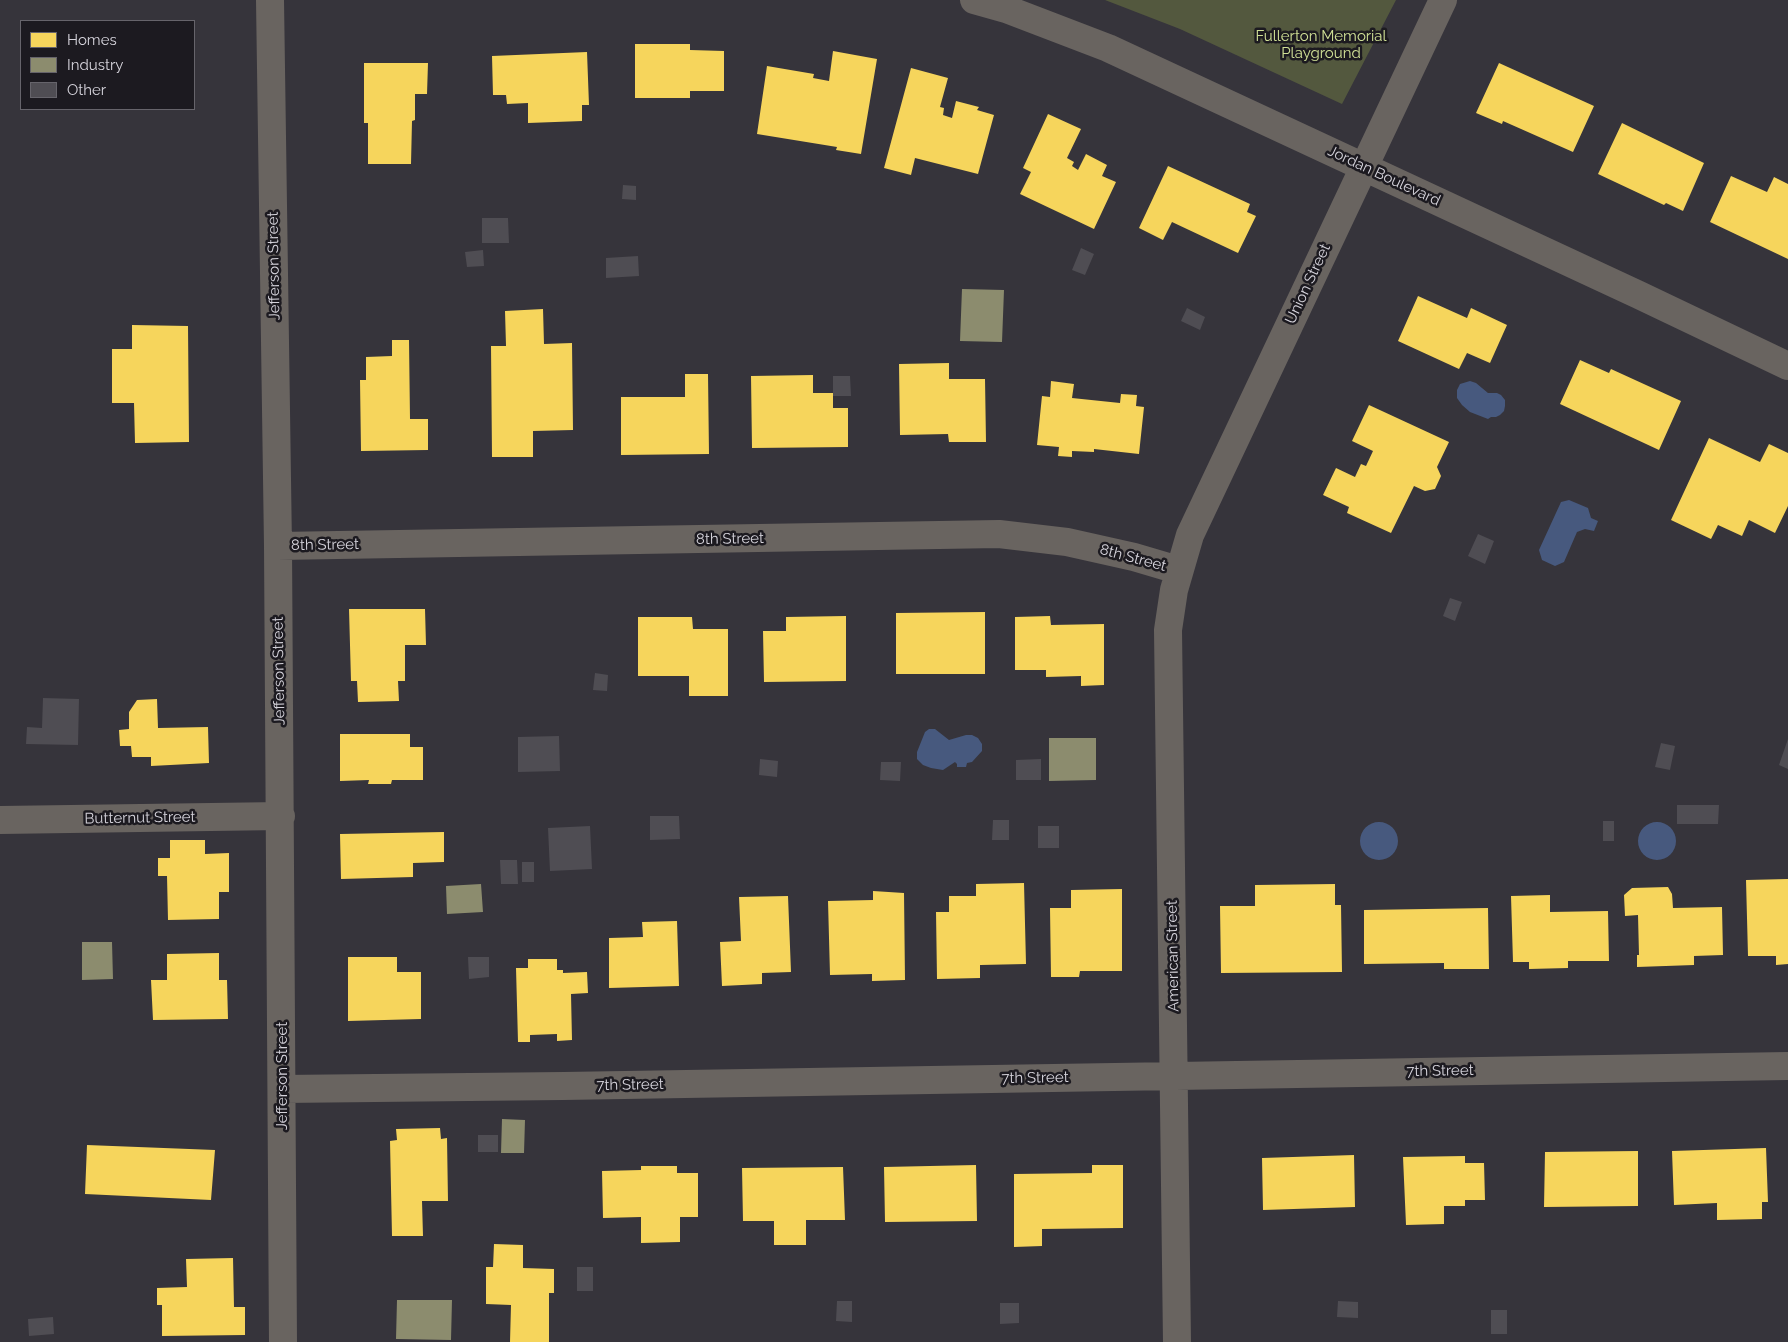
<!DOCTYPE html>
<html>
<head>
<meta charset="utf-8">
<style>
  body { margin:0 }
  #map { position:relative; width:1788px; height:1342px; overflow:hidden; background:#36343b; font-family:Raleway,sans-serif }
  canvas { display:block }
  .legend { position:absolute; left:20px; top:20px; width:175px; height:90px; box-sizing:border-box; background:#1c1a20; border:1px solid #66646b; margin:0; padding:6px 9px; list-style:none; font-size:15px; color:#d6d4dc }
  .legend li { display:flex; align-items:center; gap:10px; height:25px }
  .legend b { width:25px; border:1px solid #66646b }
</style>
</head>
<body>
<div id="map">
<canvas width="1788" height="1342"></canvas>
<ul class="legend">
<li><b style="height:14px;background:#f6d55c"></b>Homes</li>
<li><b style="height:14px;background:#8c8c6e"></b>Industry</li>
<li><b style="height:14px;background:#4f4d53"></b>Other</li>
</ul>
</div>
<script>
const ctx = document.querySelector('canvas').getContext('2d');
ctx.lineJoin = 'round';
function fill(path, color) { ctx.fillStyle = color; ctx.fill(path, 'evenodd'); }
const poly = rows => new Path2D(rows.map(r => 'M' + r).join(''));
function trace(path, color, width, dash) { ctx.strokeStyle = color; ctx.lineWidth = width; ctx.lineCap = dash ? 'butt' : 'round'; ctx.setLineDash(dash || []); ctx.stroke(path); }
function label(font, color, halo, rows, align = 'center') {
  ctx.font = font + ' Raleway,sans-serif'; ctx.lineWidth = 5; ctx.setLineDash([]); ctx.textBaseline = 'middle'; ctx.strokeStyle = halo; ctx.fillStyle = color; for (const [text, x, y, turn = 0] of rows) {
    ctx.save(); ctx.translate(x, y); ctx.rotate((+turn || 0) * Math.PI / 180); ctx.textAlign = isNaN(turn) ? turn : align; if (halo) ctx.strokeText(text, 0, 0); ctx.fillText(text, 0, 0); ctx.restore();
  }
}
fill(poly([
  [1105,0,1396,0,1342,104,1180,29]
]), '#53583e');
fill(poly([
  [1470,381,1476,383,1488,393,1497,393,1501,395,1505,400,1505,406,1504,411,1500,415,1496,417,1491,417,1488,419,1470,412,1462,405,1457,398,1457,390,1460,384],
  [1569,500,1588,508,1591,518,1598,521,1594,531,1585,529,1577,532,1564,562,1555,566,1542,560,1539,550,1561,502],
  [929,729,935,729,949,740,966,735,972,735,978,738,982,744,982,751,972,762,967,763,966,767,957,767,957,764,955,762,943,770,931,768,923,765,917,759,917,752,925,732],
  '1360 841a19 19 0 1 1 38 0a19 19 0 1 1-38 0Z',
  '1638 841a19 19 0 1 1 38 0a19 19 0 1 1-38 0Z'
]), '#47597e');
fill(poly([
  [635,44,690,44,690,50,724,51,724,91,690,91,690,98,635,98],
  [833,51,877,59,861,154,836,150,837,147,757,134,767,66,814,74,813,78,829,81],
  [587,52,589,105,582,105,582,121,528,123,528,103,507,104,506,95,493,95,492,56],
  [364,63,428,63,427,94,415,94,415,120,412,121,411,164,368,164,368,123,364,123],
  [1499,63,1594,106,1573,152,1503,121,1502,124,1476,113],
  [911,68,948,78,940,107,944,108,943,115,952,118,956,101,979,107,977,110,994,115,978,174,915,158,911,175,884,168],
  [1048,114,1081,129,1067,158,1074,162,1072,166,1078,170,1086,154,1107,165,1102,176,1116,182,1094,229,1020,194,1031,172,1023,168],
  [1622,123,1704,163,1683,211,1666,203,1664,205,1598,174],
  [1168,166,1250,204,1247,212,1256,216,1238,253,1172,222,1163,240,1139,228],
  [1731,176,1767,192,1774,177,1788,184,1788,259,1710,222],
  [1418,296,1467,318,1471,308,1507,325,1490,363,1467,353,1459,369,1398,341],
  [543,309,544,344,572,343,573,430,533,431,533,457,492,457,491,346,506,346,505,311],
  [132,325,188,326,189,442,135,443,134,403,112,403,112,349,132,349],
  [392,340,409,340,410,419,428,419,428,450,361,451,360,380,366,380,366,357,392,356],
  [1580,360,1609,373,1611,369,1681,401,1659,450,1560,404],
  [949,363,949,379,985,379,986,442,949,442,948,434,900,435,899,364],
  [685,374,708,374,709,454,621,455,621,397,685,397],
  [813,375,813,393,833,393,833,408,848,408,848,447,752,448,751,376],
  [1051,381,1074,384,1072,398,1120,403,1121,394,1137,395,1136,406,1144,407,1139,454,1094,449,1094,452,1072,451,1072,457,1058,456,1059,447,1037,445,1042,396,1050,397],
  [1369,405,1449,442,1437,467,1441,476,1435,489,1425,491,1414,486,1391,533,1347,513,1349,507,1323,495,1336,468,1355,477,1361,464,1366,466,1373,451,1352,441],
  [1709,438,1760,462,1769,444,1788,453,1788,506,1775,533,1749,520,1742,536,1718,525,1711,539,1671,520],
  [349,609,425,609,426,645,405,645,405,681,398,681,399,701,358,702,357,681,351,681],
  [985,612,985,674,896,674,896,613],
  [846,616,846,681,764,682,763,631,786,631,786,617],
  [1050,616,1051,625,1104,624,1104,685,1081,686,1081,676,1046,677,1046,670,1015,670,1015,617],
  [638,617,692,617,693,629,728,629,728,696,689,696,689,676,638,676],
  [157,699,158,728,208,727,209,763,151,766,151,757,132,757,131,746,120,746,119,730,129,729,129,712,137,700],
  [340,734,410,734,410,747,423,747,423,780,392,780,391,784,368,784,369,780,340,781],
  [444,832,444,862,413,863,413,877,341,879,340,834],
  [170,840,205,840,205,854,229,853,229,892,219,892,219,919,168,920,167,876,158,876,158,858,170,858],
  [1788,879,1788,964,1776,965,1776,956,1748,956,1746,880],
  [1024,883,1026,964,980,965,980,978,937,979,936,912,949,912,949,896,976,896,976,884],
  [1335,884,1335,905,1341,905,1342,972,1221,973,1220,906,1255,906,1255,885],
  [1668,887,1672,894,1673,908,1722,907,1723,955,1694,956,1694,965,1637,967,1637,955,1639,955,1638,915,1625,916,1624,895,1632,888],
  [1122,889,1122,971,1080,971,1079,977,1051,977,1050,908,1071,908,1071,890],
  [873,891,904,893,905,980,872,981,872,974,830,975,828,901,873,900],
  [1550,895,1550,912,1608,911,1609,961,1568,961,1568,968,1529,969,1529,962,1513,962,1511,896],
  [788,896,791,972,762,973,762,984,722,986,720,942,741,941,739,897],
  [1488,908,1489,969,1444,969,1444,963,1364,964,1364,910],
  [677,921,679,986,609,988,609,938,643,937,642,922],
  [219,953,219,980,227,980,228,1019,153,1020,151,980,167,980,167,954],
  [348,957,397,957,397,972,421,972,421,1019,348,1021],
  [528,959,557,959,557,970,563,970,563,973,587,972,588,993,571,994,572,1040,557,1041,557,1034,530,1035,530,1042,518,1042,516,968,528,968],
  [440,1128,441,1139,447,1138,448,1201,422,1201,423,1236,392,1236,390,1141,397,1140,396,1129],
  [87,1145,215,1150,211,1200,85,1194],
  [1766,1148,1768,1202,1762,1202,1762,1219,1717,1220,1717,1203,1674,1205,1672,1151],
  [1638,1151,1638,1206,1544,1207,1545,1152],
  [1354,1155,1355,1207,1263,1210,1262,1158],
  [1465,1156,1465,1163,1484,1163,1485,1200,1465,1200,1465,1206,1444,1206,1444,1224,1406,1225,1403,1157],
  [976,1165,977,1221,885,1222,884,1167],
  [1092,1165,1123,1165,1123,1228,1042,1229,1042,1246,1014,1247,1014,1174,1092,1173],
  [641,1166,677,1166,677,1173,698,1173,698,1217,680,1217,680,1242,641,1243,641,1217,603,1218,602,1171,641,1170],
  [843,1167,845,1220,806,1220,806,1245,774,1245,774,1221,743,1221,742,1168],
  [494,1244,523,1245,523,1268,554,1269,554,1293,549,1293,549,1342,510,1342,511,1305,486,1304,486,1267,493,1267],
  [233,1258,234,1307,245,1307,245,1335,162,1336,162,1305,157,1305,157,1288,187,1287,186,1259]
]), '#f6d55c');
fill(poly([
  [962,289,1004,290,1002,342,960,341],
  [1049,738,1096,738,1096,780,1049,781],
  [481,884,483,912,447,914,446,886],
  [82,942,112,942,113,979,82,980],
  [502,1119,525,1120,524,1153,501,1153],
  [397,1300,452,1300,451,1340,396,1339]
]), '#8c8c6e');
fill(poly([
  [623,185,636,186,636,200,622,199],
  [482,218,508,218,509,243,482,243],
  [1081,248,1094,254,1085,275,1072,270],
  [483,250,484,266,467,267,465,252],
  [638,256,639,276,606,278,606,258],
  [1187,308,1205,317,1200,330,1181,321],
  [833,376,850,376,851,396,833,396],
  [1478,534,1494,541,1485,564,1468,556],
  [1450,598,1462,602,1455,621,1443,616],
  [595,673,608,675,607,691,593,690],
  [43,698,79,699,78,745,26,744,27,727,42,728],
  [559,736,560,771,518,772,518,737],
  [1788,739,1788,769,1779,765],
  [1661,743,1675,746,1670,770,1655,767],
  [760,759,778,761,777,777,759,775],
  [1041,759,1041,780,1016,780,1016,760],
  [881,762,901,762,900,781,880,780],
  [1677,805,1719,805,1718,824,1677,824],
  [650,816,679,816,680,839,650,840],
  [993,820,1009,820,1009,840,992,840],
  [1603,821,1614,821,1614,841,1603,841],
  [590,826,592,869,550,871,548,828],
  [1038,826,1059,826,1059,848,1038,848],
  [500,860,517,860,518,884,501,884],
  [522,862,534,862,534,882,522,882],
  [468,957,489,957,489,977,469,979],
  [478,1135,498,1135,498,1152,478,1152],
  [577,1267,593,1267,593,1291,577,1291],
  [837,1301,852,1301,852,1322,836,1321],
  [1338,1301,1358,1302,1358,1318,1337,1317],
  [1000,1303,1019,1303,1019,1323,1000,1324],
  [1491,1310,1507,1310,1507,1334,1491,1334],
  [53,1317,54,1334,29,1336,28,1319]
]), '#4f4d53');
trace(poly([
  [270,0,278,546,283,1342],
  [974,0,1006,9,1108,48,1639,295,1788,366],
  [278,546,999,534,1067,542,1134,557,1178,570],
  [0,820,281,816],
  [282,1089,563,1086,1788,1066],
  [1177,1342,1168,630,1174,590,1190,535,1443,0]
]), '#696460', 28);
label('15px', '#d1e196', '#1c1a20', [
  ["Fullerton Memorial",1321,36],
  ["Playground",1321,53]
]);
label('15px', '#d6d4dc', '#1c1a20', [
  ["Jordan Boulevard",1384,176,25],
  ["Jefferson Street",274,266,-91],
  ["Union Street",1308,284,-65],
  ["8th Street",730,539,-1],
  ["8th Street",325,545,-1],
  ["8th Street",1133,558,15],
  ["Jefferson Street",279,671,-91],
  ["Butternut Street",140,818,-1],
  ["American Street",1173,956,-91],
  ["7th Street",1440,1071,-1],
  ["Jefferson Street",282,1076,-90],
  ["7th Street",1035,1078,-1],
  ["7th Street",630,1085,-1]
]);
</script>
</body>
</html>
